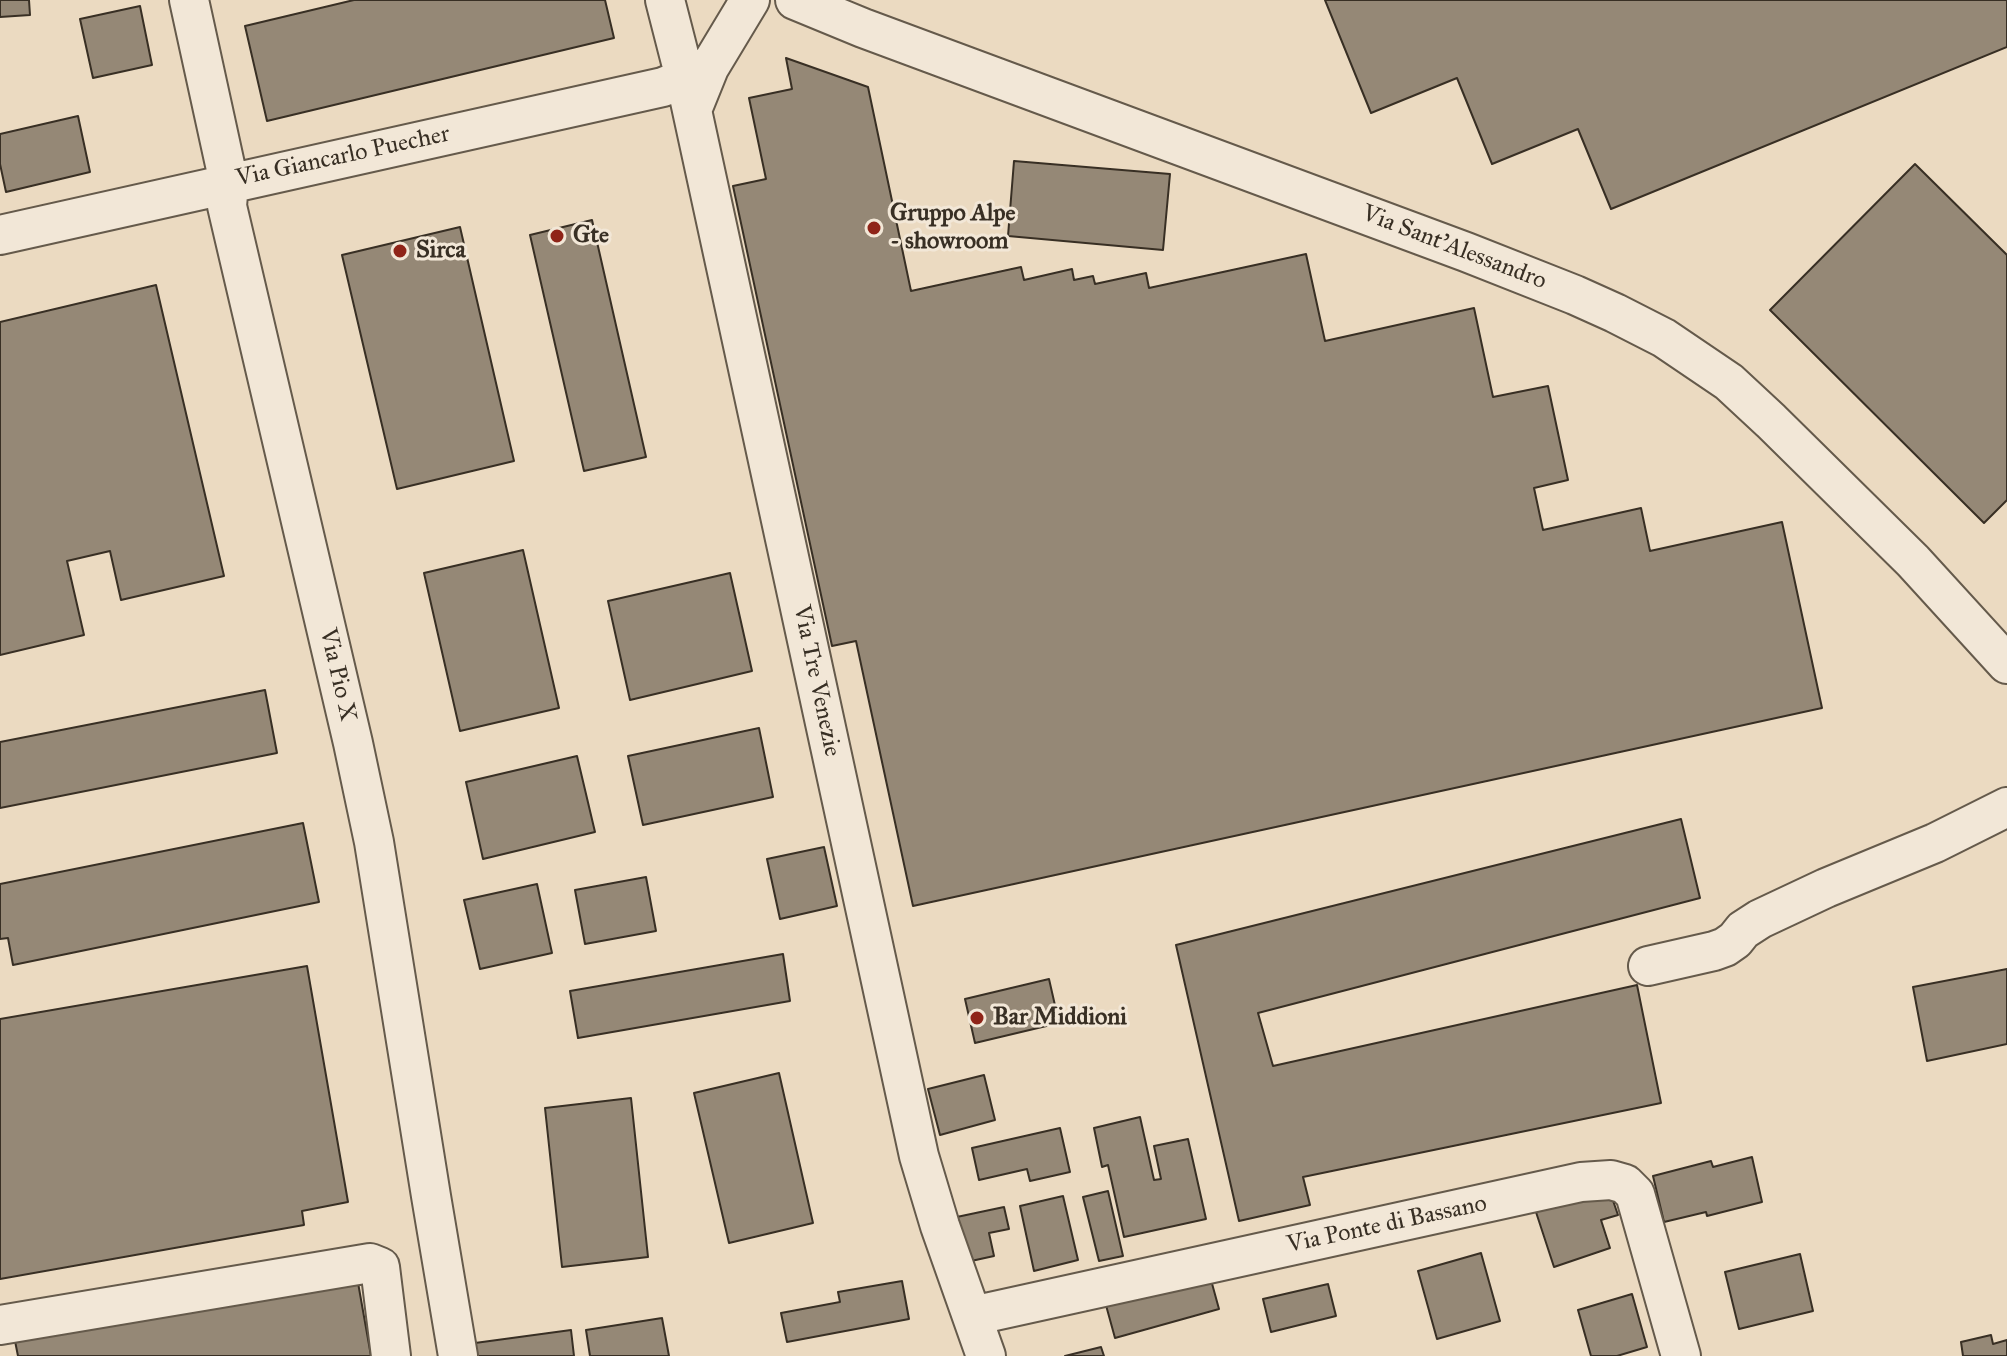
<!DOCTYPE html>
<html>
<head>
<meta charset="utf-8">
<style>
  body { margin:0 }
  canvas { display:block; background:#ebdac1 }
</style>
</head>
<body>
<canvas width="2007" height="1356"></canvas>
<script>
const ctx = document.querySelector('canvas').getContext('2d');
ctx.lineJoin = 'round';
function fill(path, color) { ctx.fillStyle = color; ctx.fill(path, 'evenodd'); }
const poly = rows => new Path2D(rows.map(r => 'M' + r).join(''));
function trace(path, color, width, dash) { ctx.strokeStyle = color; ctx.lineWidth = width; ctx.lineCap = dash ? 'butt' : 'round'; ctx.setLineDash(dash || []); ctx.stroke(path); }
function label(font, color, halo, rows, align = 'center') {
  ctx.font = font + ' "IM FELL Great Primer",serif'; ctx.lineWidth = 6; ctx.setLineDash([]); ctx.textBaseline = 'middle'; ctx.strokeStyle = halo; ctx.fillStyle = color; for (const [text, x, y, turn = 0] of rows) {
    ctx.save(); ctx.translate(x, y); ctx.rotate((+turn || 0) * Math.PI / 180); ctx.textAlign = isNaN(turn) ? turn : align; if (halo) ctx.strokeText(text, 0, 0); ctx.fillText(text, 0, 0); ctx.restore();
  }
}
const building = poly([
  [0,0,29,0,30,15,0,17,0,0],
  [354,0,605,0,614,38,267,121,245,26,354,0],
  [1325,0,2007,0,2007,47,1611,209,1578,129,1492,164,1457,78,1371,113,1325,0],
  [140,6,152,65,93,78,80,19,140,6],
  [786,58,868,87,911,291,1021,267,1024,280,1072,269,1074,280,1093,276,1095,284,1146,273,1149,288,1306,254,1325,341,1474,308,1493,397,1548,386,1568,480,1534,488,1543,530,1641,508,1650,551,1782,522,1822,708,913,906,856,641,832,646,733,186,766,179,749,98,792,89,786,58],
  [78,116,90,172,6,192,0,164,0,134,78,116],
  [1014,161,1170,174,1163,250,1008,236,1014,161],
  [1915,164,2007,255,2007,500,1984,523,1770,310,1915,164],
  [592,220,646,457,584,471,530,235,592,220],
  [460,227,514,461,397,489,342,255,460,227],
  [156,285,224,576,121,600,110,551,67,561,84,635,0,655,0,322,156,285],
  [523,550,559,708,460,731,424,573,523,550],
  [730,573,752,671,630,700,608,601,730,573],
  [265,690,277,753,0,808,0,742,265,690],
  [759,728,773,797,643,825,628,756,759,728],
  [577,756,595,832,483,859,466,782,577,756],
  [1681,819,1700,898,1258,1013,1273,1066,1637,985,1661,1103,1303,1177,1310,1205,1239,1221,1176,945,1681,819],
  [303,823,319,902,13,965,8,938,0,939,0,884,303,823],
  [824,847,837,906,780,919,767,859,824,847],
  [646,877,656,931,585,944,575,890,646,877],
  [537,884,552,953,480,969,464,900,537,884],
  [783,954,790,1001,578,1038,570,991,783,954],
  [307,966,348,1202,302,1211,304,1225,0,1279,0,1019,307,966],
  [2007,969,2007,1044,1927,1061,1913,987,2007,969],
  [1049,979,1059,1023,975,1043,965,999,1049,979],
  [779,1073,813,1223,729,1243,694,1093,779,1073],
  [984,1075,995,1120,940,1135,928,1089,984,1075],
  [631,1098,648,1257,562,1267,545,1108,631,1098],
  [1140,1117,1154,1180,1161,1179,1154,1146,1188,1139,1206,1219,1124,1237,1108,1165,1102,1167,1094,1128,1140,1117],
  [1060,1128,1070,1172,1030,1181,1027,1169,979,1180,972,1148,1060,1128],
  [1752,1157,1762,1202,1707,1216,1706,1212,1664,1222,1653,1176,1711,1161,1713,1167,1752,1157],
  [1609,1189,1618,1215,1601,1220,1610,1248,1554,1267,1534,1206,1609,1189],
  [1108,1191,1123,1256,1099,1261,1083,1197,1108,1191],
  [1063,1196,1078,1260,1034,1271,1020,1206,1063,1196],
  [1004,1207,1009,1229,989,1233,994,1256,962,1263,952,1218,1004,1207],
  [1481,1253,1500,1321,1437,1339,1418,1271,1481,1253],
  [1800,1254,1813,1311,1739,1329,1725,1272,1800,1254],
  [1208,1269,1219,1309,1115,1338,1104,1298,1208,1269],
  [357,1277,371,1356,18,1356,15,1341,357,1277],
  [902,1281,909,1319,787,1342,781,1313,840,1302,838,1292,902,1281],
  [1328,1284,1336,1316,1271,1332,1263,1299,1328,1284],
  [1632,1294,1647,1347,1617,1356,1591,1356,1578,1310,1632,1294],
  [662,1318,669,1356,590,1356,586,1330,662,1318],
  [571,1330,574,1356,477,1356,475,1343,571,1330],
  [1991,1335,1993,1344,2007,1340,2007,1356,1963,1356,1961,1342,1991,1335],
  [1101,1347,1104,1356,1065,1356,1101,1347]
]);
fill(building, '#958876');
trace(building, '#382f24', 2);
const minor = poly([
  [189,0,229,183,227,206,353,743,374,842,431,1196,458,1356],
  [665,0,685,78,919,1156,940,1226,986,1356],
  [795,0,863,28,1466,252,1575,295,1615,313,1664,338,1729,382,1771,421,1913,561,2007,664],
  [692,110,709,68,750,0],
  [0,235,663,87,685,78],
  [1648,966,1714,951,1725,947,1735,940,1743,930,1760,919,1826,888,1935,843,2007,807],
  [972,1316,1581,1182,1611,1180,1625,1184,1635,1194,1681,1356],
  [0,1325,370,1263,380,1267,391,1356]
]);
trace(minor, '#655a4b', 42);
trace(minor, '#f2e7d7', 38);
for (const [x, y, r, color] of [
  [874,228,8,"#8f2418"],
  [557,236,8,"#8f2418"],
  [400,251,8,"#8f2418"],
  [977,1018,8,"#8f2418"]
]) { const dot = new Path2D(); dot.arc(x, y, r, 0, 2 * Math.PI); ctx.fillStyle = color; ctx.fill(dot); trace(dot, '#f2e7d7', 3); }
label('24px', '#382f24', '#f2e7d7', [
  ["Via Giancarlo Puecher",343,157,-12],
  ["Via Sant'Alessandro",1454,248,21],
  ["Via Pio X",337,675,77],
  ["Via Tre Venezie",816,681,78],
  ["Via Ponte di Bassano",1387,1225,-12]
]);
label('bold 24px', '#382f24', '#f2e7d7', [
  ["Gruppo Alpe",890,214],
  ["- showroom",890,242],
  ["Gte",573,236],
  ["Sirca",416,251],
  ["Bar Middioni",993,1018]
], 'left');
</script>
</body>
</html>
